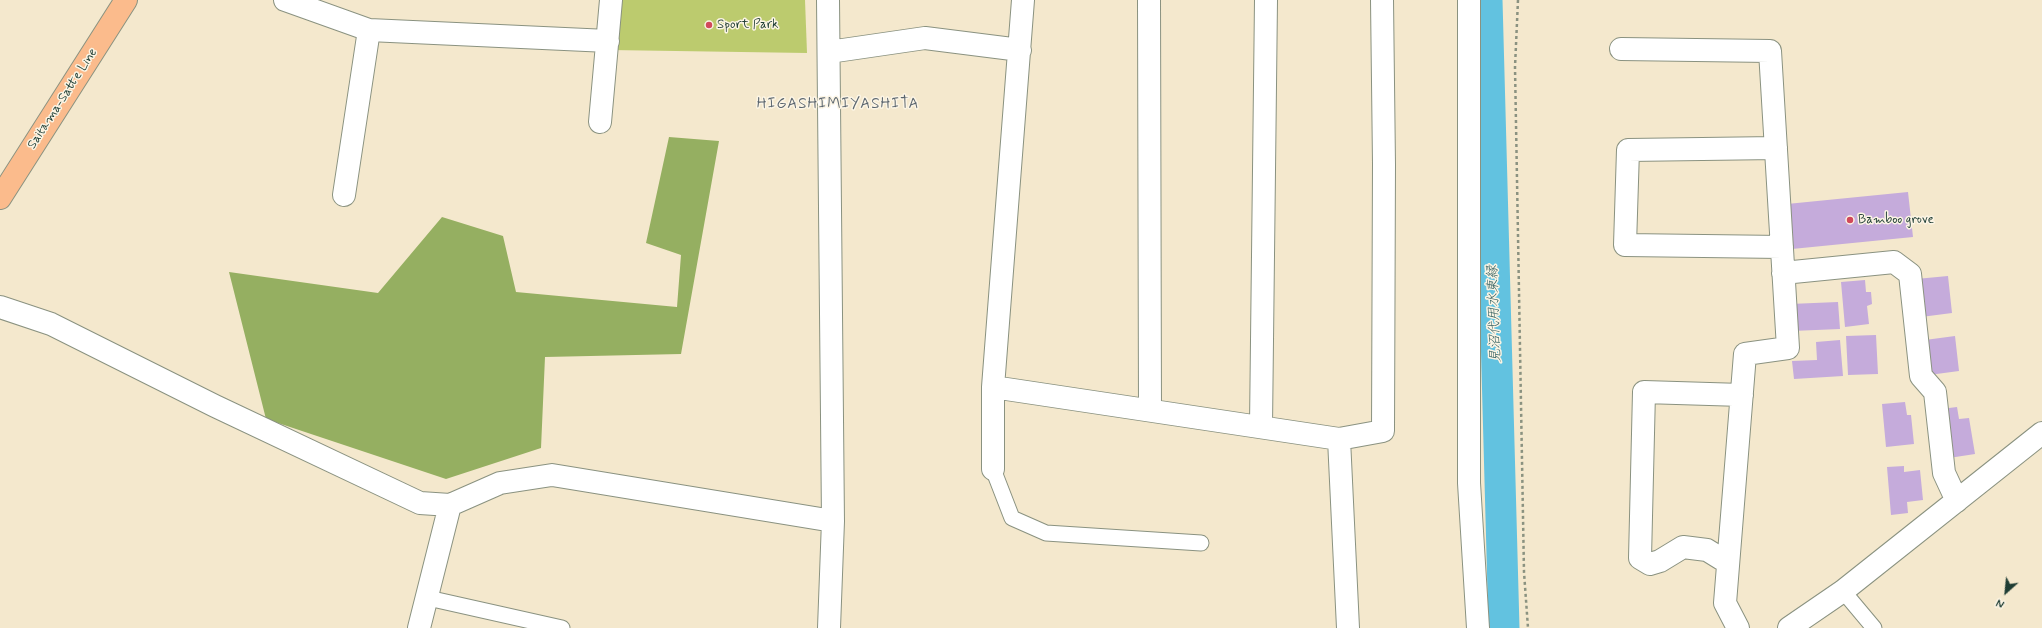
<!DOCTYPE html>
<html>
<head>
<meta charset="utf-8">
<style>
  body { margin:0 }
  #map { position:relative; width:2042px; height:628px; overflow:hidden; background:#f4e8cd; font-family:Mynerve,sans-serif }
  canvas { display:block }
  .north { position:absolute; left:1986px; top:572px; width:40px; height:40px; -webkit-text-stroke:3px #fcf5e5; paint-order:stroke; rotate:207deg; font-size:11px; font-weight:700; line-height:16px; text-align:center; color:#1f3d34 }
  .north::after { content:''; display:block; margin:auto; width:14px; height:18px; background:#1f3d34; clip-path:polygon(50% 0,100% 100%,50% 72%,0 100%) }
</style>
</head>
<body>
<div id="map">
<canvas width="2042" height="628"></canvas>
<div class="north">N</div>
</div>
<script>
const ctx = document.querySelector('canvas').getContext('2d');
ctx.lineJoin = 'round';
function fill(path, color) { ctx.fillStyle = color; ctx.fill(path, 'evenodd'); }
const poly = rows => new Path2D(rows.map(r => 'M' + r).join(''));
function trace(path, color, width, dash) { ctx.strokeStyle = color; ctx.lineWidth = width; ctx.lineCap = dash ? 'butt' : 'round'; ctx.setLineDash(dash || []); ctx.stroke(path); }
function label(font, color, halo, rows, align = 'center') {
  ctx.font = font + ' Mynerve,"Klee One",sans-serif'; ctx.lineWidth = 3; ctx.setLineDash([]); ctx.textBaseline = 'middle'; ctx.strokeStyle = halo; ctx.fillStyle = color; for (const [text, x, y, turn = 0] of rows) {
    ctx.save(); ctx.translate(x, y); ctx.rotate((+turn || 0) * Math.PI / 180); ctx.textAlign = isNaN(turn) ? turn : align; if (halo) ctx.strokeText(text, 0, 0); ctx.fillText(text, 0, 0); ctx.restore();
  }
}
fill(poly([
  [616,0,805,0,807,53,610,50]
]), '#bccb6e');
fill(poly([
  [669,137,719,141,681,354,545,357,541,448,446,479,266,419,229,272,378,293,442,217,503,236,516,292,677,307,681,255,646,243]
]), '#95af61');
trace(poly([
  [1487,0,1504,628]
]), '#62c2e0', 31);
fill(poly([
  [1908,192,1913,237,1792,249,1787,204],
  [1948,276,1952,313,1921,317,1916,279],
  [1865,280,1866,292,1871,292,1872,304,1867,306,1869,324,1845,327,1841,282],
  [1838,302,1840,329,1792,331,1790,304],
  [1876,335,1878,374,1848,375,1846,336],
  [1955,336,1959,371,1929,375,1925,340],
  [1840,340,1843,376,1794,379,1792,361,1817,360,1816,342],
  [1905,402,1907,415,1911,415,1914,444,1886,447,1882,404],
  [1957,407,1959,419,1969,418,1975,454,1949,458,1941,409],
  [1904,466,1904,472,1920,470,1923,500,1907,502,1908,513,1891,515,1887,467]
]), '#c5abdb');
const service = poly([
  [993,469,1012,518,1046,533,1201,543],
  [1843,591,1874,628],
  [428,598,562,628]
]);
const minor = poly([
  [285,0,369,30,608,41],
  [828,0,833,521,829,628],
  [1149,0,1150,410],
  [1469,0,1469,483,1478,628],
  [1621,49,1770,51,1788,348,1745,354,1725,603,1738,628],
  [829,52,925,38,1020,50],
  [600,122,611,0],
  [1776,148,1628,150,1625,245,1782,247],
  [344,195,369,30],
  [1783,273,1894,262,1910,274,1921,376,1935,392,1944,473,1957,501],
  [0,307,51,324,215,406,420,503,450,505,500,483,552,475,833,521],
  [993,387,1339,439,1383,431,1384,164,1382,0],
  [1261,426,1266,0],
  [1339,439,1348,628],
  [993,469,993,387,1023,0],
  [1728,563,1707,550,1683,547,1660,561,1650,564,1640,558,1644,392,1742,395],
  [419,628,450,505],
  [1789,628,1843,591,2042,433]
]);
const primary = poly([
  [0,198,126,0]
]);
trace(service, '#8a9280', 17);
trace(minor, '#8a9280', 24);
trace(primary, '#8a9280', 24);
trace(poly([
  [1518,0,1515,67,1524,572,1528,628]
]), '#8a9280', 2.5, [3, 3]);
trace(service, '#fff', 15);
trace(minor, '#fff', 22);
trace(primary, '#fbbb8c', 22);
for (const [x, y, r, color] of [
  [709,25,4,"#d1495b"],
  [1850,220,4,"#d1495b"]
]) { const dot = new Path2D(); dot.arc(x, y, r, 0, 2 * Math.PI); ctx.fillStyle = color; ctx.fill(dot); trace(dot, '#fcf5e5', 1.5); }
label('13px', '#1f3d34', '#fcf5e5', [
  ["Sport Park",717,25],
  ["Bamboo grove",1858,220]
], 'left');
label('13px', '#1f3d34', '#fcf5e5', [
  ["Saitama-Satte Line",63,99,-57]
]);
label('italic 14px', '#305e5f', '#fcf5e5', [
  ["見沼代用水東縁",1495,314,-92]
]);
ctx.letterSpacing = '1px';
label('15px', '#59646e', '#fcf5e5', [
  ["HIGASHIMIYASHITA",838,105]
]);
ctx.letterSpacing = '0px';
</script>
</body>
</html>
